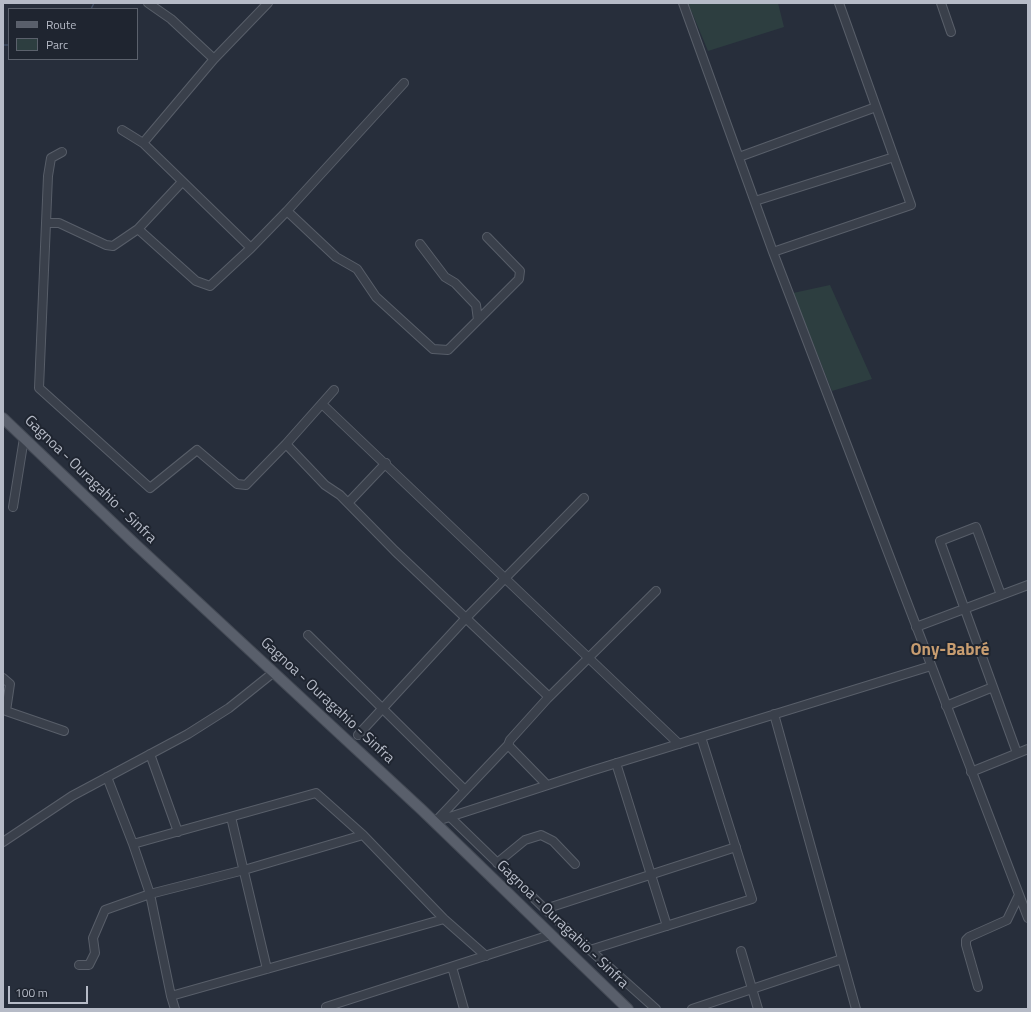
<!DOCTYPE html>
<html>
<head>
<meta charset="utf-8">
<style>
  body { margin:0 }
  #map { position:relative; width:1031px; height:1012px; overflow:hidden; background:#272e3b; font-family:"Titillium Web",sans-serif }
  canvas { display:block }
  .frame { position:absolute; inset:0; border:4px solid #b6bbc7; pointer-events:none }
  .legend { position:absolute; left:8px; top:8px; width:130px; height:52px; box-sizing:border-box; background:#1f2530; border:1px solid #5b616c; margin:0; padding:5px 7px; list-style:none; font-size:12px; color:#b6bbc7 }
  .legend li { display:flex; align-items:center; gap:8px; height:20px }
  .legend b { width:20px; border:1px solid #5b616c }
  .scale { position:absolute; left:8px; top:986px; width:80px; height:18px; box-sizing:border-box; border:2px solid #b6bbc7; border-top:0; padding-left:5px; font-size:12px; line-height:14px; white-space:nowrap; color:#b6bbc7; -webkit-text-stroke:3px #1f2530; paint-order:stroke }
</style>
</head>
<body>
<div id="map">
<canvas width="1031" height="1012"></canvas>
<div class="frame"></div>
<ul class="legend">
<li><b style="height:5px;background:#595f6b"></b>Route</li>
<li><b style="height:11px;background:#2d3e40"></b>Parc</li>
</ul>
<div class="scale">100 m</div>
</div>
<script>
const ctx = document.querySelector('canvas').getContext('2d');
ctx.lineJoin = 'round';
function fill(path, color) { ctx.fillStyle = color; ctx.fill(path, 'evenodd'); }
const poly = rows => new Path2D(rows.map(r => 'M' + r).join(''));
function trace(path, color, width, dash) { ctx.strokeStyle = color; ctx.lineWidth = width; ctx.lineCap = dash ? 'butt' : 'round'; ctx.setLineDash(dash || []); ctx.stroke(path); }
function label(font, color, halo, rows, align = 'center') {
  ctx.font = font + ' "Titillium Web",sans-serif'; ctx.lineWidth = 4; ctx.setLineDash([]); ctx.textBaseline = 'middle'; ctx.strokeStyle = halo; ctx.fillStyle = color; for (const [text, x, y, turn = 0] of rows) {
    ctx.save(); ctx.translate(x, y); ctx.rotate((+turn || 0) * Math.PI / 180); ctx.textAlign = isNaN(turn) ? turn : align; if (halo) ctx.strokeText(text, 0, 0); ctx.fillText(text, 0, 0); ctx.restore();
  }
}
fill(poly([
  [688,3,778,3,784,27,708,51],
  [830,285,872,379,832,391,793,293]
]), '#2d3e40');
trace(poly([
  [91,9,94,3],
  [3,45,9,45]
]), '#3e4b62', 1.5);
const minor = poly([
  [148,3,171,19,214,59,143,143,251,248],
  [683,3,773,252,1028,918],
  [941,3,951,32],
  [214,59,268,3],
  [122,130,143,143],
  [62,152,51,158,48,176,39,388,150,488,197,450,237,484,246,485,286,444,325,485,340,495,395,551,547,695,547,699,510,740,508,745,547,785],
  [739,157,876,107],
  [755,201,894,157],
  [287,211,404,83],
  [47,223,59,223,106,245,113,246,138,229,181,183],
  [138,229,196,281,210,286,251,248,287,211,336,257,357,269,376,297,433,349,448,350,519,279,520,271,487,237],
  [420,244,445,277,455,283,476,305,478,320],
  [773,252,911,205,839,3],
  [322,404,679,744],
  [286,444,334,390],
  [348,503,386,463],
  [13,507,24,438],
  [1001,595,976,527,940,541,1017,753],
  [916,627,1028,585],
  [308,635,465,790],
  [3,678,10,684,6,711,64,731],
  [547,699,656,591],
  [946,706,993,687],
  [774,714,856,1009],
  [358,735,466,618,584,498],
  [150,754,178,832],
  [616,763,667,926],
  [971,772,1028,749],
  [107,777,133,844],
  [231,817,267,969],
  [450,817,545,909,590,950],
  [434,822,591,771,931,666],
  [435,822,508,745],
  [3,842,72,796,188,734,229,708,274,672],
  [497,863,525,840,541,835,553,841,575,864],
  [545,909,736,847],
  [444,919,171,996,150,894,133,844,316,793,363,835,444,919,486,956],
  [741,951,758,1009],
  [79,965,89,965,95,953,93,938,105,910,150,894,244,870,363,835],
  [452,967,464,1009],
  [978,987,966,945,966,940,969,937,1007,920,1019,895],
  [171,996,175,1009],
  [326,1007,550,935],
  [656,1009,590,950,752,899,701,737],
  [692,1009,842,959]
]);
const major = poly([
  [3,418,133,542,422,810,628,1009]
]);
trace(minor, '#585e69', 10);
trace(major, '#434954', 12);
trace(minor, '#3a404b', 8);
trace(major, '#595f6b', 10);
label('15px', '#b6bbc7', '#1f2530', [
  ["Gagnoa - Ouragahio - Sinfra",90,480,44],
  ["Gagnoa - Ouragahio - Sinfra",327,701,43],
  ["Gagnoa - Ouragahio - Sinfra",562,925,44]
]);
label('bold 17px', '#c89d70', '#1f2530', [
  ["Ony-Babré",950,651]
]);
</script>
</body>
</html>
